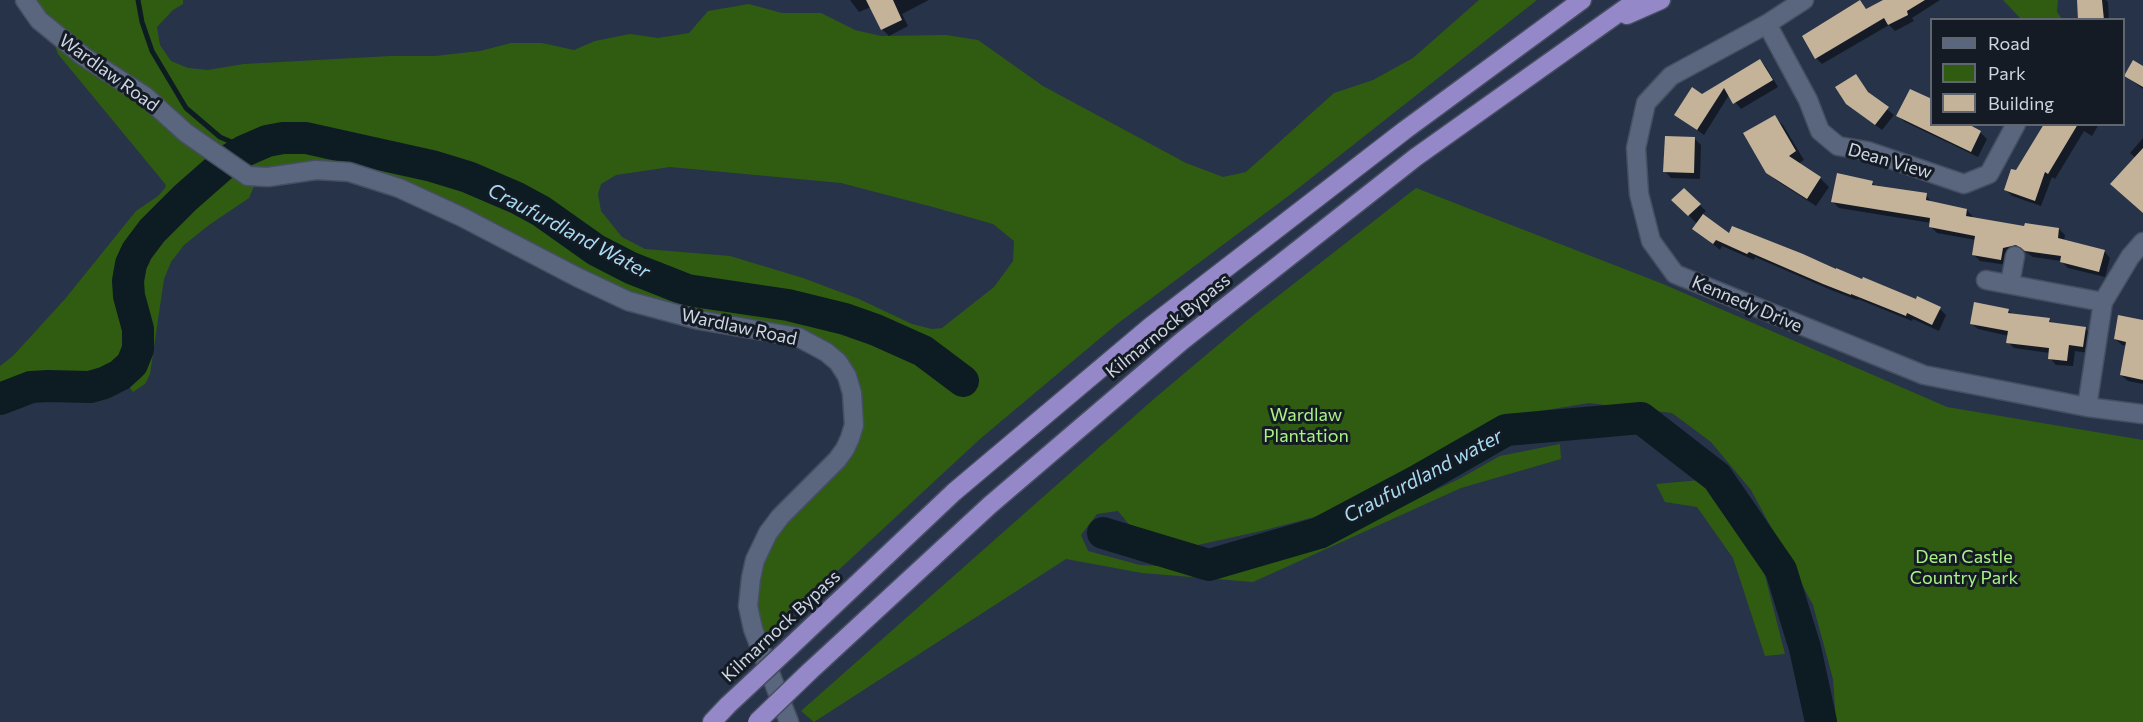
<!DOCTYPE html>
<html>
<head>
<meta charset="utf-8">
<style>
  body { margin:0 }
  #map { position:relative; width:2143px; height:722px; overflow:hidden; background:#273348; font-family:Commissioner,sans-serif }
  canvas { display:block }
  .legend { position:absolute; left:1930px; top:18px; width:195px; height:108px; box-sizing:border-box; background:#151b24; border:2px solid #5f6670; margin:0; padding:8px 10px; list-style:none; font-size:18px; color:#ced6e3 }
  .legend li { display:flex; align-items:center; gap:12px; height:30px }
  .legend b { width:30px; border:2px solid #5f6670 }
</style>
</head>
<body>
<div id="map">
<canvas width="2143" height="722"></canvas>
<ul class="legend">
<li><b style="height:8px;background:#59667e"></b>Road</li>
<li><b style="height:16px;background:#305c12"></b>Park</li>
<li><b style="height:16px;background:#c4b399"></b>Building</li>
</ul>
</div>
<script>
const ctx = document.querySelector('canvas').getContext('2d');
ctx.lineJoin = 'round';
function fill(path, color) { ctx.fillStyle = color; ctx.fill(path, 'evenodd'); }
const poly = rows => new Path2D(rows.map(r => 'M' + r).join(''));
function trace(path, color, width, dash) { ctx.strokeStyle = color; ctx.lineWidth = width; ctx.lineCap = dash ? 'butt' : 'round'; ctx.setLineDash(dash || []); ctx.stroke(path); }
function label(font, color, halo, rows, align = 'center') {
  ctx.font = font + ' Commissioner,sans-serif'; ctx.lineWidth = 6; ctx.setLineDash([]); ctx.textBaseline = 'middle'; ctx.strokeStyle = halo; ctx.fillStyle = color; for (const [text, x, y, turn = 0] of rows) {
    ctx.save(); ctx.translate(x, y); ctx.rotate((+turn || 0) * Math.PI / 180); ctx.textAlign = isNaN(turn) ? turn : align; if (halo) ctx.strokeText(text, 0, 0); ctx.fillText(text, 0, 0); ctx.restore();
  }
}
fill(poly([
  [25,0,183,0,183,4,173,10,157,27,160,45,171,61,188,68,208,70,244,64,391,56,435,56,480,51,511,43,542,43,574,50,595,41,630,34,658,38,689,33,708,11,749,4,782,13,821,13,855,30,881,36,946,35,978,40,1043,86,1186,163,1223,177,1246,172,1334,93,1373,80,1413,58,1479,0,1537,0,1291,194,1117,324,980,439,776,628,756,639,755,560,824,474,855,410,826,352,662,311,349,172,258,177,249,198,209,225,184,245,171,262,164,279,150,374,145,384,133,392,120,375,104,383,90,387,48,386,31,387,0,399,0,366,13,356,65,299,136,211,158,196,165,188,166,185,58,54,53,40],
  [670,167,841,183,933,207,993,224,1014,241,1013,261,994,287,942,328,932,329,912,324,859,299,803,278,730,256,645,249,622,237,601,211,598,194,601,184,616,175],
  [2003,0,2058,0,2057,12,2062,19,2021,19],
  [1416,188,1663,284,1947,407,2143,440,2143,722,1836,722,1833,679,1813,605,1751,490,1711,442,1672,413,1589,403,1504,417,1417,465,1341,510,1261,531,1184,548,1131,527,1118,511,1097,514,1081,535,1088,551,1140,565,1237,570,1318,545,1459,479,1500,456,1560,444,1561,459,1461,488,1253,582,1142,573,1066,559,814,722,801,711,1155,398,1250,318],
  [1701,480,1761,560,1785,654,1765,656,1733,558,1697,507,1665,502,1656,484]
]), '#305c12');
fill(poly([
  [850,0,929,0,902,14,908,26,889,36,882,29,871,7,859,12],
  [1887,0,1940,0,1912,18,1914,21,1895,31,1889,25,1822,64,1816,58,1860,2,1867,10],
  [2078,0,2106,0,2108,2,2109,20,2079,20],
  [1760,60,1766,67,1778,87,1741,109,1729,95,1704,135,1676,115,1702,96],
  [2143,68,2143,89,2125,75],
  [1856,76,1872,97,1894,115,1882,130,1855,110],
  [1898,116,1932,124,1965,124,1981,133,1987,139,1978,157,1905,122],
  [1774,117,1783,125,1804,160,1798,164,1820,178,1829,187,1816,206,1777,181,1767,172],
  [2055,124,2099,124,2092,136,2084,131,2055,179,2052,177,2041,206,2012,196,2005,189,2016,172],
  [1694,138,1701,145,1700,179,1671,178,1665,171],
  [2143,138,2143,212,2136,158,2130,153],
  [1872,182,1877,188,1926,195,1932,203,1967,210,1973,217,1973,219,2026,227,2059,229,2065,235,2064,241,2104,251,2110,258,2105,277,2068,268,2061,261,2033,257,2024,251,2009,254,2007,265,1980,261,1973,254,1976,240,1937,233,1930,226,1931,223,1839,208,1833,202],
  [1684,190,1706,211,1702,215,1729,236,1940,309,1946,315,1939,331,1913,319,1912,321,1858,299,1857,300,1831,290,1755,257,1754,260,1722,246,1720,250,1694,228,1697,224,1674,200],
  [2008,310,2013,315,2049,320,2053,324,2086,329,2092,335,2089,353,2075,351,2073,366,2056,365,2050,358,2050,353,2014,348,2008,342,2009,336,1978,329,1971,323],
  [2143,321,2143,384,2128,381,2121,375,2127,346,2122,345,2115,339]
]), '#0007');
trace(poly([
  [138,0,142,22,152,51,186,108,220,137,236,144,244,151]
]), '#0c1c22', 5);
trace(poly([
  [0,399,31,387,48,386,90,387,104,383,120,375,132,364,138,349,138,329,129,296,128,281,131,264,137,251,152,231,185,198,226,162,244,151,267,141,283,138,306,138,432,166,468,177,517,198,541,211,596,250,631,268,687,290,788,305,845,319,876,330,923,351,963,381],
  [1103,533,1209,565,1319,533,1417,481,1506,430,1641,418,1717,477,1781,570,1805,648,1821,722]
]), '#0c1c22', 32);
fill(poly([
  [866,0,893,0,902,20,881,30],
  [1860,0,1866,9,1883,0,1925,0,1907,11,1908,15,1888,25,1884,18,1815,59,1802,36],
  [2077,0,2102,0,2104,20,2078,20],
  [1760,59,1773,80,1733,104,1724,88,1697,130,1674,115,1692,87,1702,94],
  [2133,60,2143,66,2143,87,2124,76],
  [1856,74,1868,92,1889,107,1875,125,1846,104,1835,87],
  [1910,89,1932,99,1932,124,1968,124,1981,131,1971,152,1896,116],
  [1775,115,1796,151,1789,156,1821,177,1807,199,1766,173,1743,133],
  [2044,124,2078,124,2048,174,2045,172,2035,201,2004,190,2011,169,2016,170],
  [1665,136,1695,137,1694,173,1663,172],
  [2143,148,2143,213,2110,184],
  [1837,173,1873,181,1872,185,1927,193,1926,200,1967,209,1966,216,2024,226,2025,223,2059,228,2058,238,2105,250,2099,272,2060,262,2061,256,2025,251,2016,245,2003,248,2001,260,1972,255,1975,236,1929,227,1930,218,1831,202],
  [1684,188,1701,204,1688,216,1671,200],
  [1703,214,1729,233,1732,226,1803,254,1836,269,1836,268,1862,279,1863,277,1916,299,1917,296,1941,307,1932,325,1907,313,1906,316,1851,294,1851,295,1823,284,1749,252,1747,254,1716,240,1713,244,1692,229],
  [1974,302,2009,309,2008,313,2050,318,2049,322,2086,327,2083,347,2069,345,2067,361,2048,359,2049,348,2006,343,2008,331,1970,324],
  [2118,315,2143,320,2143,380,2120,375,2126,342,2114,339]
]), '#c4b399');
const street = poly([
  [25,0,39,20,83,56,145,96,186,133,248,176,268,177,316,170,349,172,399,188,462,217,577,277,628,301,699,320,798,337,826,352,838,362,847,376,852,393,854,425,850,438,845,449,837,460,780,517,768,533,755,560,751,578,748,606,753,629,789,722],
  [1804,0,1767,24,1671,76,1646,103,1636,148,1639,194,1651,241,1675,274,1924,375,2087,407,2143,414],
  [1767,24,1808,100,1820,131,1838,146,1867,151,1964,184,1989,174,2016,124],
  [1986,280,2103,302],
  [2010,284,2015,256],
  [2087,407,2103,302,2130,257,2143,242]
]);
const highway = poly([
  [1627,15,1661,0],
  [789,648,954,492,1151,326,1405,130,1582,0],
  [809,672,990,505,1182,341,1416,157,1637,0],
  [712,722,728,705]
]);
trace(street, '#454f61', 21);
trace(highway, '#454f61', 21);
trace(street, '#59667e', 18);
trace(highway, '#9588c8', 18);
const highwayBridge = poly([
  [728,705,789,648],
  [757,722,809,672]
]);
trace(highwayBridge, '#454f61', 21, []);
trace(highwayBridge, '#9588c8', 18);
label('18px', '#ced6e3', '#151b24', [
  ["Wardlaw Road",109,73,36],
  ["Dean View",1890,161,16],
  ["Kennedy Drive",1747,304,23],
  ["Kilmarnock Bypass",1168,326,-39],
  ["Wardlaw Road",739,327,12],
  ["Kilmarnock Bypass",781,626,-43]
]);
label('18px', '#abf286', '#151b24', [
  ["Wardlaw",1306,415],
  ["Plantation",1306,436],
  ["Dean Castle",1964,557],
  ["Country Park",1964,578]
]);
label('italic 20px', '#a6dbf2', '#151b24', [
  ["Craufurdland Water",569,231,28],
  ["Craufurdland water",1423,476,-28]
]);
</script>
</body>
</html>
